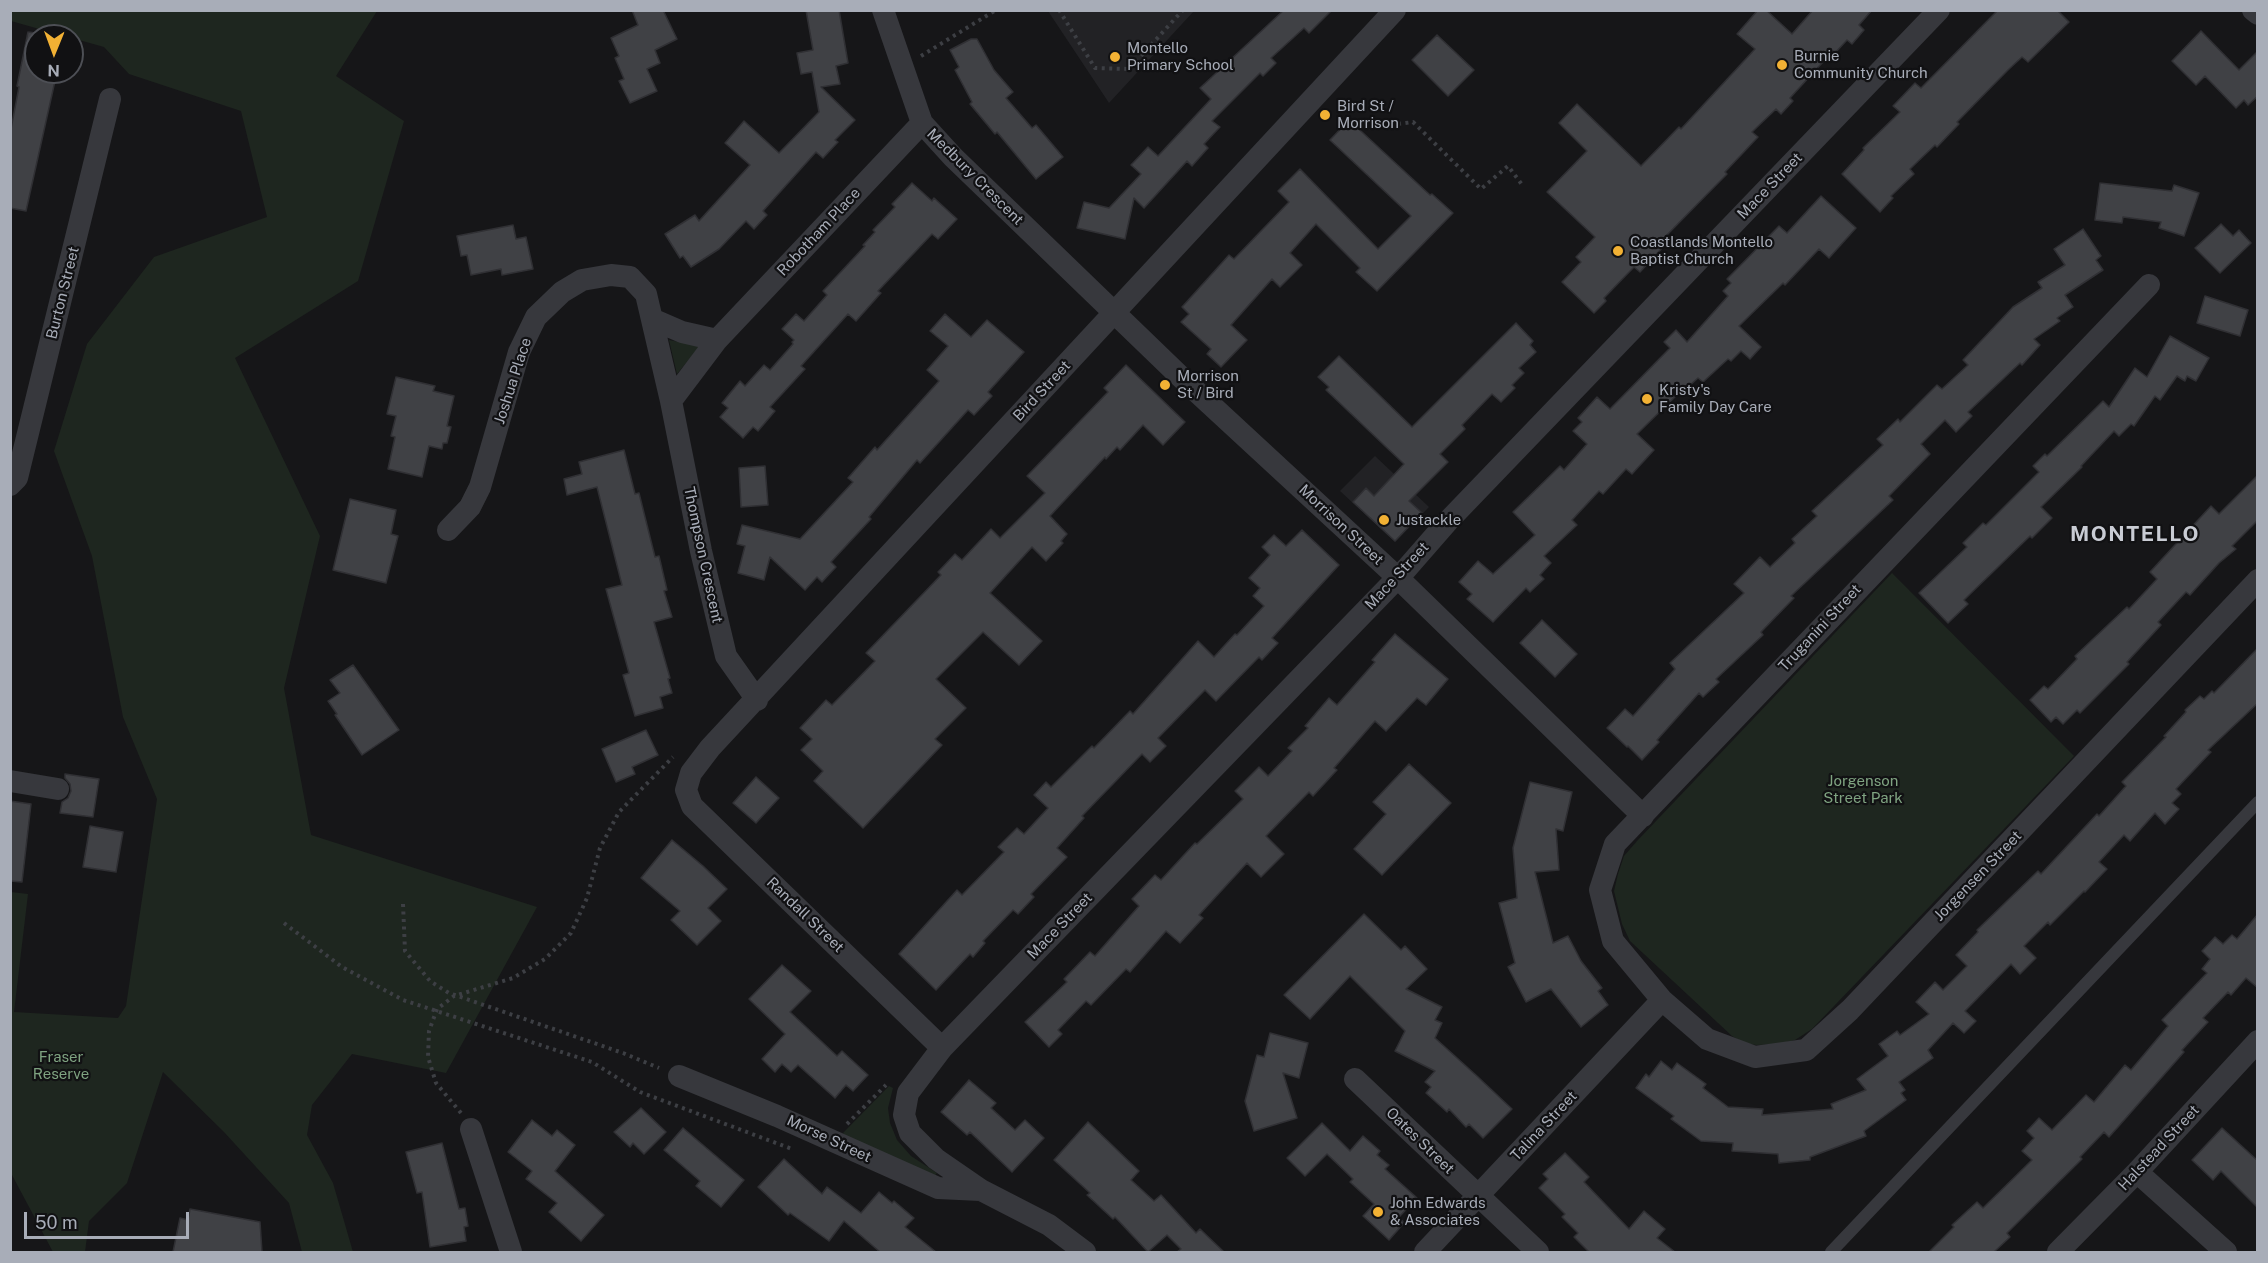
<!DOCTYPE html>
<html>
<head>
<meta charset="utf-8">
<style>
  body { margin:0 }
  #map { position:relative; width:2268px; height:1263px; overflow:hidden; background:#161618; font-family:"Public Sans",sans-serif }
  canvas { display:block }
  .frame { position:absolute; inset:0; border:12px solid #a8adb8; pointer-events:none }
  .north { position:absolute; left:24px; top:24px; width:60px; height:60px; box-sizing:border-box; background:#111113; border:2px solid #4d4f55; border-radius:50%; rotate:181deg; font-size:16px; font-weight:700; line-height:24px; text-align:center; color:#a8adb8 }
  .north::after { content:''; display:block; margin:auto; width:21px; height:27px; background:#f2b134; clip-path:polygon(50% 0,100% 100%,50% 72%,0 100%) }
  .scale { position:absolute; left:24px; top:1212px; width:165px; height:27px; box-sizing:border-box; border:3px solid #a8adb8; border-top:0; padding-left:8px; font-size:18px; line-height:21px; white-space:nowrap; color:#a8adb8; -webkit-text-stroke:4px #111113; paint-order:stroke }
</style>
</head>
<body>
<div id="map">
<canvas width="2268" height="1263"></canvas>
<div class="frame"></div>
<div class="north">N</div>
<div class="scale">50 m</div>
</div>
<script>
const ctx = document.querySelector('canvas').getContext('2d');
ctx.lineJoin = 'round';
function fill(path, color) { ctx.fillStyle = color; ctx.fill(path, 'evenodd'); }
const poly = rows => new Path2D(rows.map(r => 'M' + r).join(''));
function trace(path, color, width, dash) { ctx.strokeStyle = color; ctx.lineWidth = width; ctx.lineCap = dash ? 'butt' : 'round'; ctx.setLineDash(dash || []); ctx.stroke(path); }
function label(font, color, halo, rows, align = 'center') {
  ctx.font = font + ' "Public Sans",sans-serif'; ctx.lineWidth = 4.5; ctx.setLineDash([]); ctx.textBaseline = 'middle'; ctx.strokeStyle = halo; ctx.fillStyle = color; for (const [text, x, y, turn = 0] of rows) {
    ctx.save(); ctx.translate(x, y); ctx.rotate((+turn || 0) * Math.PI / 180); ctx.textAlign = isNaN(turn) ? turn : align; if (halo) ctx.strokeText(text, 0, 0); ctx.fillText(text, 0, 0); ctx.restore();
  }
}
fill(poly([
  [1048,11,1194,11,1109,103],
  [1375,456,1429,507,1395,542,1340,491]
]), '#222225');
fill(poly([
  [10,11,377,11,336,76,404,121,358,281,235,358,320,536,284,688,311,835,537,907,446,1073,352,1054,312,1105,307,1135,333,1183,353,1252,302,1252,289,1203,224,1132,163,1072,127,1183,89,1221,85,1252,53,1252,12,1175,10,1161,11,892,28,894,14,1012,118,1018,126,1006,157,799,123,717,92,556,54,451,87,344,154,257,267,217,241,111,129,74,104,47,72,38,72,36,64,36,11,21],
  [669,340,700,346,677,374],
  [1892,573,2074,756,1812,1029,1795,1040,1780,1044,1756,1045,1744,1043,1732,1036,1630,941,1622,924,1614,891,1618,874,1624,856,1637,841],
  [889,1086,893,1088,888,1108,890,1123,897,1140,911,1156,937,1173,933,1178,850,1142,843,1133]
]), '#1e261f');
const building = poly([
  [632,10,663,10,677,39,655,50,660,63,647,69,657,91,630,103,619,81,624,79,615,58,619,56,611,38,638,25,632,10],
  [806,10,839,10,848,63,836,66,840,84,821,87,855,120,835,140,838,142,823,158,816,152,763,211,767,215,754,229,746,221,719,249,691,267,683,256,680,258,665,234,695,215,699,221,750,165,725,143,744,121,779,153,819,112,812,72,801,74,797,53,813,50,806,10],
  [1284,10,1332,10,1309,33,1304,28,1271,58,1276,63,1263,76,1260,73,1212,121,1220,127,1204,144,1208,148,1192,166,1187,161,1144,208,1134,198,1125,239,1077,228,1084,202,1109,208,1141,174,1131,165,1148,147,1158,156,1211,99,1200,88,1284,10],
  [1758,10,1766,10,1792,34,1813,10,1872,10,1859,25,1864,30,1852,44,1847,40,1835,53,1833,51,1790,98,1793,101,1781,114,1776,109,1752,132,1758,137,1725,172,1727,174,1659,243,1663,247,1640,272,1634,267,1604,298,1606,301,1594,313,1562,282,1581,262,1576,257,1595,237,1547,192,1587,151,1559,123,1577,104,1641,166,1679,127,1681,129,1755,49,1737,34,1758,10],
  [1998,10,2057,10,2069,22,2028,62,2022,57,2008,70,1957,122,1959,124,1937,147,1935,145,1910,169,1914,174,1891,196,1893,198,1880,212,1842,174,1864,150,1863,148,1900,112,1893,106,1915,83,1921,88,1998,10],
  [2201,31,2239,70,2258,51,2258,96,2248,105,2244,100,2236,108,2205,76,2196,85,2172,61,2201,31],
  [28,32,36,33,36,72,57,72,26,211,10,208,10,134,19,87,17,86,28,32],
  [1437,35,1474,70,1448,96,1412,60,1437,35],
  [971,39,977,39,994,70,1013,92,1006,98,1032,128,1036,125,1063,157,1036,179,997,132,995,134,970,104,972,102,955,70,959,67,950,50,971,39],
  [1349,120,1430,195,1432,194,1453,213,1377,291,1356,272,1360,268,1316,224,1290,253,1302,265,1280,287,1272,279,1231,325,1247,340,1221,367,1207,354,1211,349,1181,322,1189,314,1182,307,1229,255,1234,259,1289,202,1278,191,1300,169,1378,249,1411,216,1330,140,1349,120],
  [912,183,932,201,934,198,957,219,938,239,932,234,878,291,881,293,856,321,848,314,801,366,805,369,770,407,775,411,758,431,753,427,743,438,720,417,728,408,722,403,740,381,745,386,764,365,770,370,793,344,792,342,794,340,782,329,796,314,804,321,827,295,823,291,865,246,863,245,875,232,873,230,895,207,892,204,912,183],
  [2100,183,2172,191,2174,185,2199,193,2184,236,2159,228,2161,222,2123,217,2122,223,2095,220,2100,183],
  [1821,196,1856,228,1829,258,1819,249,1785,285,1783,283,1739,326,1761,347,1750,359,1741,351,1731,361,1728,359,1703,382,1698,378,1680,394,1679,393,1637,434,1654,450,1632,474,1626,469,1603,494,1599,491,1572,520,1577,525,1544,556,1551,563,1540,575,1544,579,1530,592,1526,588,1493,622,1467,599,1472,594,1459,582,1478,561,1493,574,1535,535,1513,512,1560,466,1564,470,1587,444,1573,431,1582,422,1578,418,1597,397,1610,409,1670,348,1664,342,1676,330,1687,342,1728,296,1723,291,1731,283,1727,279,1779,226,1787,233,1821,196],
  [2221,224,2233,236,2239,230,2251,243,2220,273,2195,248,2221,224],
  [513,225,516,239,526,237,533,269,502,275,501,269,471,275,467,255,461,256,457,236,513,225],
  [2083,229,2101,256,2096,260,2103,270,2065,295,2073,307,2057,318,2060,321,2034,339,2040,345,2022,365,2020,363,1968,412,1972,416,1956,432,1945,420,1921,444,1930,454,1889,496,1893,500,1791,596,1794,598,1761,632,1763,635,1716,679,1719,682,1703,697,1699,693,1657,740,1659,742,1642,760,1628,746,1627,747,1607,728,1625,709,1633,716,1675,669,1670,663,1744,593,1734,584,1760,557,1770,567,1795,543,1792,539,1817,516,1812,511,1883,445,1877,439,1898,419,1900,422,1937,385,1942,389,1968,365,1963,360,2013,307,2042,288,2038,282,2065,265,2054,249,2083,229],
  [2205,296,2248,310,2240,336,2197,323,2205,296],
  [945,314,971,337,987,320,1024,352,988,392,992,396,974,415,968,410,920,463,917,460,869,517,871,519,831,562,836,567,822,582,817,577,805,590,770,557,764,580,738,573,745,546,737,544,742,525,800,539,853,482,848,478,875,447,877,450,939,381,927,370,948,346,930,331,945,314],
  [1516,323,1533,341,1530,345,1536,352,1519,368,1524,373,1512,385,1515,388,1501,402,1492,394,1462,425,1465,429,1440,454,1448,462,1409,501,1422,513,1395,541,1353,502,1366,488,1374,496,1404,464,1326,390,1329,387,1318,377,1339,356,1412,427,1516,323],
  [2170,336,2209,358,2196,381,2187,376,2185,381,2177,376,2160,400,2155,396,2134,426,2131,424,2119,436,2114,431,2081,466,2082,467,2041,507,2052,518,2032,538,2030,536,1964,600,1968,604,1948,623,1919,593,1967,547,1963,543,1983,523,1986,525,2039,472,2033,466,2045,454,2047,456,2103,401,2109,407,2135,368,2147,377,2170,336],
  [1126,365,1185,422,1163,445,1143,425,1120,450,1117,447,1106,459,1105,457,1050,516,1067,534,1061,541,1063,543,1046,561,1032,547,990,593,1042,641,1019,665,983,632,936,679,966,708,935,739,942,745,863,828,814,781,823,771,801,750,812,739,800,728,826,700,832,705,875,661,866,653,941,575,938,572,955,554,962,560,991,529,1000,538,1045,493,1027,476,1108,392,1104,388,1126,365],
  [396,377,435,386,433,391,454,396,447,426,451,427,447,443,443,443,442,449,429,446,422,477,388,469,395,437,391,436,396,416,387,414,396,377],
  [624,450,635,494,639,493,655,557,659,556,667,590,664,591,672,617,654,622,670,678,668,679,672,693,660,697,663,708,635,716,623,675,629,673,606,589,622,585,597,487,567,495,564,479,582,474,579,462,624,450],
  [765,466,768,505,741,507,739,468,765,466],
  [2258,475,2258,520,2232,546,2236,549,2219,563,2190,595,2186,592,2158,622,2161,625,2127,662,2129,664,2080,713,2077,710,2063,724,2056,717,2051,722,2030,700,2044,686,2048,689,2077,659,2075,656,2127,607,2129,609,2157,579,2150,572,2211,506,2219,514,2258,475],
  [350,499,396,510,391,534,398,536,386,583,333,570,350,499],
  [1302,530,1339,565,1272,638,1278,643,1262,660,1259,657,1216,701,1205,690,1158,738,1166,746,1150,762,1142,754,1082,816,1084,818,1057,848,1067,857,1031,894,1034,897,1018,914,1013,910,983,941,985,943,973,957,970,954,936,990,899,954,957,890,962,895,1004,852,998,847,1017,828,1024,834,1048,808,1034,795,1046,782,1051,787,1092,746,1094,748,1130,711,1133,714,1198,641,1214,657,1235,634,1237,635,1264,606,1253,596,1260,588,1249,578,1270,555,1262,547,1274,535,1286,546,1302,530],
  [1542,620,1577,654,1555,677,1520,643,1542,620],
  [1395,634,1448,679,1426,705,1417,698,1386,731,1375,721,1334,768,1337,770,1313,796,1309,792,1266,836,1284,854,1261,877,1247,863,1199,915,1203,918,1180,943,1166,931,1130,972,1126,969,1091,1005,1086,1001,1058,1030,1062,1034,1049,1047,1025,1022,1067,982,1064,979,1090,952,1095,956,1139,906,1132,899,1155,875,1161,880,1195,843,1197,844,1243,799,1235,791,1259,767,1268,776,1292,751,1288,748,1308,728,1305,726,1329,698,1337,705,1375,662,1372,660,1395,634],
  [2258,648,2258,703,2208,750,2211,752,2176,789,2181,794,2172,803,2179,809,2165,824,2155,813,2130,841,2124,835,2099,862,2107,869,2085,892,2084,891,2050,925,2048,922,2024,946,2036,958,2020,974,2011,964,1965,1011,1976,1021,1964,1033,1953,1023,1928,1050,1933,1058,1899,1082,1905,1090,1901,1093,1906,1100,1864,1131,1866,1136,1810,1157,1810,1160,1779,1163,1778,1154,1732,1151,1733,1143,1701,1141,1671,1119,1674,1116,1636,1088,1646,1074,1649,1077,1661,1061,1672,1070,1677,1063,1706,1084,1703,1088,1728,1107,1763,1109,1762,1115,1833,1109,1831,1104,1866,1090,1857,1079,1888,1056,1879,1044,1897,1031,1900,1035,1929,1014,1916,1002,1935,982,1943,990,1967,966,1956,955,1978,932,1977,930,2038,871,2041,874,2097,814,2099,816,2126,786,2122,782,2166,737,2164,736,2186,712,2185,710,2200,696,2204,699,2212,691,2214,693,2258,648],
  [353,665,399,730,362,755,335,715,337,714,328,701,340,693,330,680,353,665],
  [646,730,658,755,632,767,635,774,616,782,602,749,646,730],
  [1409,764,1451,803,1382,875,1354,849,1386,814,1373,802,1409,764],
  [65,774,99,779,93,817,60,813,62,802,68,798,71,791,70,784,65,778,65,774],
  [756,777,779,798,756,823,733,803,756,777],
  [1530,782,1572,792,1563,831,1556,829,1559,870,1535,872,1553,943,1568,936,1581,961,1602,988,1598,991,1608,1005,1581,1027,1551,989,1526,1002,1508,967,1515,963,1499,903,1517,898,1513,848,1530,782],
  [10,801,31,804,22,882,10,881,10,801],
  [90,826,123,832,116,872,83,867,90,826],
  [672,840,703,866,727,889,708,908,721,921,697,945,671,920,680,911,641,878,672,840],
  [1364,914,1401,950,1405,946,1427,969,1406,989,1442,1007,1435,1020,1442,1023,1435,1038,1478,1077,1512,1109,1483,1138,1469,1124,1466,1127,1449,1109,1447,1112,1426,1093,1431,1087,1425,1082,1435,1071,1395,1051,1405,1031,1350,976,1310,1019,1284,995,1364,914],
  [2258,914,2258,988,2246,978,2231,995,2228,992,2203,1018,2208,1022,2182,1050,2184,1052,2118,1127,2109,1137,2104,1132,2080,1157,2082,1159,2007,1233,2010,1237,1994,1252,1929,1252,1954,1227,1952,1225,1977,1202,1983,1208,2032,1160,2022,1151,2034,1138,2027,1131,2039,1118,2052,1130,2086,1095,2094,1102,2125,1065,2131,1070,2168,1026,2162,1020,2207,973,2202,969,2210,959,2202,951,2215,937,2223,944,2232,935,2237,939,2258,914],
  [782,965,811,991,790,1012,837,1056,842,1051,868,1075,853,1091,846,1085,835,1098,798,1065,791,1072,782,1064,775,1072,762,1059,785,1034,749,999,782,965],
  [1270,1033,1308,1043,1299,1078,1283,1073,1297,1118,1254,1131,1245,1101,1257,1055,1264,1057,1270,1033],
  [969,1080,996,1103,991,1108,1015,1130,1025,1120,1044,1138,1012,1172,970,1132,967,1135,941,1112,969,1080],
  [641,1108,666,1132,644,1154,633,1143,630,1147,614,1132,641,1108],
  [532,1120,552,1136,557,1130,575,1145,555,1171,604,1215,581,1241,549,1212,557,1203,526,1179,532,1171,508,1152,532,1120],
  [1088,1122,1139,1171,1131,1180,1154,1201,1161,1195,1196,1233,1200,1229,1224,1252,1177,1252,1181,1249,1167,1235,1148,1252,1115,1217,1113,1219,1087,1195,1090,1193,1054,1160,1088,1122],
  [1322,1123,1350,1151,1363,1136,1380,1151,1377,1155,1389,1165,1385,1169,1417,1198,1399,1217,1404,1223,1389,1240,1363,1216,1374,1204,1350,1182,1353,1179,1327,1154,1305,1176,1287,1158,1322,1123],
  [683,1128,744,1180,721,1207,696,1186,700,1181,664,1150,683,1128],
  [2222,1128,2258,1161,2258,1208,2221,1171,2213,1180,2192,1160,2222,1128],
  [442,1143,459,1209,465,1208,468,1226,464,1227,466,1241,430,1247,422,1192,417,1193,406,1152,442,1143],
  [1565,1153,1589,1177,1584,1182,1629,1229,1644,1211,1665,1229,1657,1238,1675,1252,1589,1252,1574,1237,1578,1233,1562,1217,1565,1214,1539,1188,1548,1179,1543,1174,1565,1153],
  [784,1159,822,1194,827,1187,861,1213,879,1192,892,1203,894,1201,914,1218,905,1227,936,1252,880,1252,844,1221,829,1241,790,1213,788,1215,758,1187,784,1159],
  [190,1209,260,1222,262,1252,173,1252,180,1218,188,1220,190,1209]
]);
fill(building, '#404145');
trace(building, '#303034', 1.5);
trace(poly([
  [1059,10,1095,68,1129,69,1183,10],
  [921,56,996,10],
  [1398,124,1413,122,1481,189,1508,166,1523,186],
  [403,904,405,951,430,981,449,993,623,1053,659,1068],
  [284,923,342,967,403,1000,592,1062,640,1092,792,1149],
  [461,1113,436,1083,428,1057,429,1031,437,1009,454,996,513,978,545,959,571,933,587,898,600,848,619,812,673,757],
  [847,1124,886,1085]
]), '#3d3f44', 4, [3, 4.5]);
trace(poly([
  [1831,1252,2258,802]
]), '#37383d', 12);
trace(poly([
  [883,10,922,123,953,157,1185,381,1397,577,1643,816],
  [2253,10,2258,14],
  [2149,285,1615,844,1600,890,1613,941,1662,1000,1707,1039,1755,1057,1806,1050,1850,1010,2258,580],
  [652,319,682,332,717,340],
  [671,401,717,340,922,123],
  [10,485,17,478,110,99],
  [448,530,470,507,480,487,519,352,536,317,562,292,582,280,611,275,630,277,646,294,671,401,701,551,726,656,757,700],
  [10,781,58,789],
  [942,1048,692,806,686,790,691,773,710,748,1395,10],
  [679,1076,777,1116,938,1188,981,1190],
  [1355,1079,1538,1252],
  [471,1129,511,1252],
  [2137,1172,2226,1252],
  [1085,1252,1049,1225,981,1190,936,1159,910,1133,904,1115,908,1093,942,1048,1407,568,1448,521,1939,10],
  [1425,1252,1662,1000],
  [2058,1252,2137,1172,2258,1041]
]), '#37383d', 22);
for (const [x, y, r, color] of [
  [1115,57,6,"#f2b134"],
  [1782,65,6,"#f2b134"],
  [1325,115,6,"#f2b134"],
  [1618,251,6,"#f2b134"],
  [1165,385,6,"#f2b134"],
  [1647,399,6,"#f2b134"],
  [1384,520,6,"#f2b134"],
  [1378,1212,6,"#f2b134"]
]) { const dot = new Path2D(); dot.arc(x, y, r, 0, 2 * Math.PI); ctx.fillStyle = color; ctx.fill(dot); trace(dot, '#111113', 2); }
label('15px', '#a8adb8', '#111113', [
  ["Montello",1127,48],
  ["Primary School",1127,65],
  ["Burnie",1794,56],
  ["Community Church",1794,73],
  ["Bird St /",1337,106],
  ["Morrison",1337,123],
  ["Coastlands Montello",1630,242],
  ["Baptist Church",1630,259],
  ["Morrison",1177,376],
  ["St / Bird",1177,393],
  ["Kristy's",1659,390],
  ["Family Day Care",1659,407],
  ["Justackle",1396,520],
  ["John Edwards",1390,1203],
  ["& Associates",1390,1220]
], 'left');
label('15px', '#a8adb8', '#111113', [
  ["Medbury Crescent",975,177,45],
  ["Mace Street",1770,186,-46],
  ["Robotham Place",819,232,-47],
  ["Burton Street",63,293,-76],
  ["Joshua Place",513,381,-72],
  ["Bird Street",1042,391,-47],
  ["Morrison Street",1341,525,43],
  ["Thompson Crescent",703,555,78],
  ["Mace Street",1397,576,-47],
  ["Truganini Street",1820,628,-47],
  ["Jorgensen Street",1978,876,-46],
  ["Randall Street",805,915,44],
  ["Mace Street",1060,926,-46],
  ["Talina Street",1544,1126,-47],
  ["Morse Street",829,1139,25],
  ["Oates Street",1420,1141,44],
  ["Halstead Street",2159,1148,-47]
]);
label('15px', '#7fa381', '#111113', [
  ["Jorgenson",1863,781],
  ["Street Park",1863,798],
  ["Fraser",61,1057],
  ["Reserve",61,1074]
]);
ctx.letterSpacing = '1.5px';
label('bold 21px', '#c9ccd4', '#111113', [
  ["MONTELLO",2135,535]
]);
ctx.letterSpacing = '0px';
</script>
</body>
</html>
